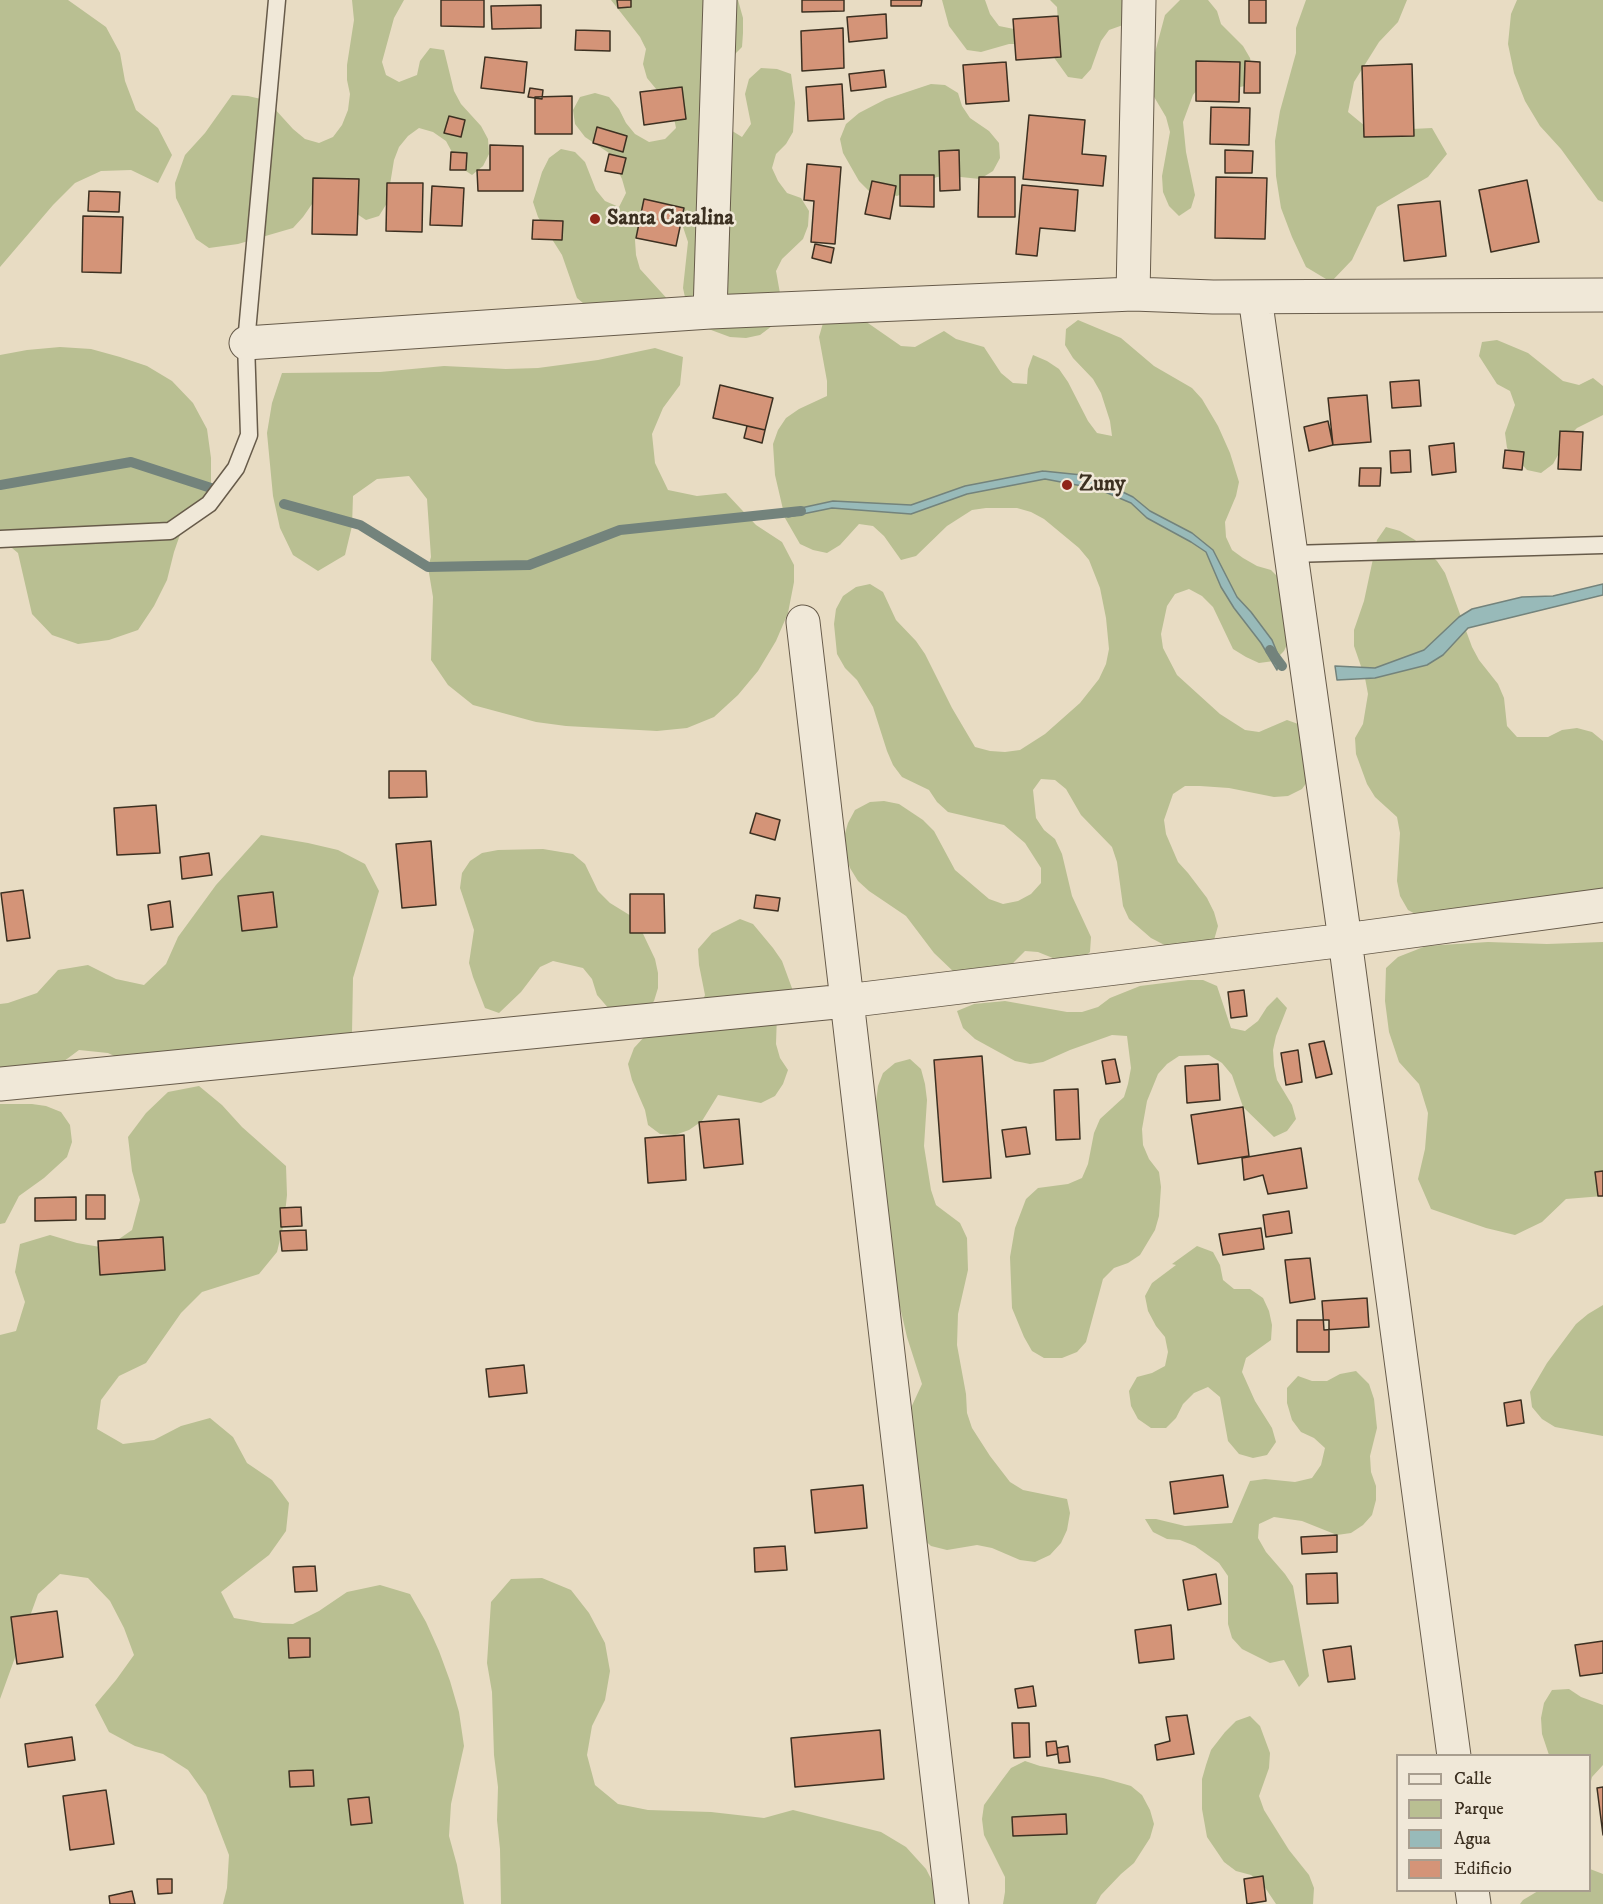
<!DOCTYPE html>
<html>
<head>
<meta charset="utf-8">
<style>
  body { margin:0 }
  #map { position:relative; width:1603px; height:1904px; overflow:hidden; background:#e8dcc3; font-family:"IM FELL DW Pica",serif }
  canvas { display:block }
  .legend { position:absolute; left:1396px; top:1754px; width:195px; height:138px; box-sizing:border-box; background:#f0e8d8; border:2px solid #a89e8f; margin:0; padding:8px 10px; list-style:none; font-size:18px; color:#3c3021 }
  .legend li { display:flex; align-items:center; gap:12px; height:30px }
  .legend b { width:30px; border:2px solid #a89e8f }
</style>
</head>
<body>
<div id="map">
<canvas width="1603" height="1904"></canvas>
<ul class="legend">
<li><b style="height:8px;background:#f0e8d8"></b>Calle</li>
<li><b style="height:16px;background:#b9bf92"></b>Parque</li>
<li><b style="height:16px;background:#98bab9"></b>Agua</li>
<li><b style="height:16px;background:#d49478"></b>Edificio</li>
</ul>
</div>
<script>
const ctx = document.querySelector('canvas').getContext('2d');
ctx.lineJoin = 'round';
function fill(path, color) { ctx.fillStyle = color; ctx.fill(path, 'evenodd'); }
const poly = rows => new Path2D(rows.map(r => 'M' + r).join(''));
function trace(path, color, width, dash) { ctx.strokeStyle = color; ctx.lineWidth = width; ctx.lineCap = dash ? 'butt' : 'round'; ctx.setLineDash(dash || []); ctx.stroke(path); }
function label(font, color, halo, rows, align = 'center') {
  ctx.font = font + ' "IM FELL DW Pica",serif'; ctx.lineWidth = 5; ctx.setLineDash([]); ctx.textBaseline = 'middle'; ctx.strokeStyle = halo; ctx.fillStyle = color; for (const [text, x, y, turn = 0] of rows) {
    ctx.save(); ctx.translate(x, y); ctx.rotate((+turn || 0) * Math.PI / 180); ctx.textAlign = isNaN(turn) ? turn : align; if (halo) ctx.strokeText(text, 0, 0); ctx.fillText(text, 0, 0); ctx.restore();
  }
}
fill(poly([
  [0,0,68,0,106,27,120,53,125,81,136,110,158,128,172,155,158,183,131,170,101,171,75,183,53,205,0,267],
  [352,0,404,0,394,18,382,62,386,75,399,82,417,75,420,61,430,48,444,50,454,91,461,104,481,126,488,139,489,154,483,166,472,175,460,167,446,141,433,132,419,128,408,136,399,147,394,160,387,203,379,216,366,220,354,212,319,194,303,217,293,228,238,244,209,248,196,239,176,198,175,183,185,155,205,133,232,95,248,96,261,99,273,107,293,129,305,139,319,143,333,137,342,125,348,110,350,94,347,80,347,65,354,20],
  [611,0,738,0,743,18,743,33,742,47,731,58,729,129,742,137,751,124,745,94,749,79,761,68,777,69,791,74,795,103,793,132,786,144,776,154,772,168,778,181,787,193,801,198,809,211,808,226,803,239,782,259,776,271,781,299,778,313,772,326,760,335,746,338,730,337,703,327,686,302,683,288,688,242,683,227,673,216,645,213,638,226,635,240,636,255,640,269,671,303,589,308,577,298,562,255,538,217,533,202,542,172,549,158,561,149,575,152,585,162,596,190,605,201,619,207,626,193,622,179,609,153,585,137,575,124,573,110,580,97,595,93,609,97,619,109,626,123,635,134,649,142,665,139,676,128,673,113,666,101,647,78,643,64,646,49,640,37],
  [942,0,985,0,990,14,999,26,1014,29,1058,22,1057,7,1050,0,1143,0,1123,25,1109,30,1101,41,1091,69,1082,79,1068,77,1050,52,1024,44,1009,44,981,52,967,50,949,26],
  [1180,0,1208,0,1217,11,1221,24,1243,46,1250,58,1253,73,1245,86,1230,89,1201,85,1193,95,1183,122,1186,152,1195,195,1191,208,1179,216,1169,206,1163,192,1162,176,1170,132,1166,117,1150,90,1153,60,1165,15],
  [1306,0,1407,0,1398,22,1379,42,1354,82,1348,112,1371,131,1432,128,1447,154,1428,177,1377,207,1352,260,1331,282,1306,267,1292,237,1281,208,1276,176,1275,141,1280,111,1296,53,1296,28],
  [1517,0,1603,0,1603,202,1598,200,1561,149,1540,126,1525,101,1514,73,1508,44,1511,14],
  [931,84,945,85,958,93,962,106,970,118,989,131,999,143,1000,158,993,171,980,179,951,176,937,177,924,182,912,190,897,196,869,191,859,181,843,153,840,139,846,124,859,113,886,99],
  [1078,320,1121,338,1154,366,1192,388,1202,399,1218,426,1230,453,1239,482,1236,496,1225,522,1226,537,1232,550,1243,558,1257,566,1271,570,1281,580,1290,638,1284,651,1274,661,1259,663,1246,657,1233,649,1213,607,1202,596,1189,589,1175,594,1167,606,1161,634,1163,648,1177,675,1220,714,1245,730,1259,732,1287,720,1301,725,1310,778,1302,789,1288,796,1274,797,1229,788,1200,786,1185,786,1173,794,1164,820,1166,834,1178,862,1188,873,1207,898,1214,912,1218,926,1214,940,1178,952,1151,938,1129,919,1123,906,1117,862,1112,847,1081,815,1066,789,1055,780,1041,779,1033,790,1036,818,1044,830,1055,839,1062,854,1072,896,1091,937,1090,952,1080,961,1065,963,1038,952,1025,951,1014,962,1008,975,956,974,934,953,906,916,869,891,858,881,850,868,845,854,844,837,848,823,855,810,870,802,884,801,899,804,923,820,934,831,955,870,989,899,1003,904,1018,901,1031,894,1041,883,1041,868,1025,843,1004,825,948,812,937,802,929,790,902,777,893,765,887,751,873,707,857,680,845,668,837,654,834,624,836,609,843,596,856,587,870,584,883,592,896,620,916,641,925,654,952,708,975,747,990,751,1005,752,1020,750,1045,734,1080,703,1099,679,1106,664,1109,649,1106,618,1100,588,1089,560,1079,548,1044,519,1031,512,1017,508,986,508,972,510,947,526,916,556,901,560,884,536,873,526,859,524,840,545,827,553,813,550,800,544,785,518,775,475,773,444,778,430,786,418,799,409,827,396,827,381,819,337,823,323,865,321,901,346,915,347,944,331,956,339,984,347,1001,373,1013,383,1027,384,1028,369,1033,355,1047,361,1059,369,1068,382,1088,421,1097,433,1112,436,1110,421,1101,393,1093,379,1073,358,1065,345,1066,329],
  [1497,340,1528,353,1563,381,1579,385,1593,378,1603,386,1603,415,1577,428,1568,437,1553,464,1541,473,1527,470,1507,448,1505,433,1515,405,1510,391,1497,384,1479,356,1482,342],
  [60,347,91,349,120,357,147,366,172,381,193,403,207,429,211,458,211,488,183,526,174,552,167,580,154,606,138,630,109,640,78,644,52,635,32,614,18,553,0,538,0,355,27,350],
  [655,348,683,357,680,385,663,408,652,434,655,463,668,490,697,496,726,493,756,525,782,542,794,565,794,582,788,613,776,641,758,671,738,695,714,717,687,728,657,731,566,726,536,722,473,705,448,685,431,660,433,597,428,567,431,557,427,499,409,476,377,479,353,496,352,526,345,555,318,571,293,555,280,528,273,496,267,433,272,403,282,373,380,372,444,366,506,369,538,368,598,360],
  [1386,527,1400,531,1415,540,1437,561,1445,573,1472,647,1479,660,1498,684,1504,698,1507,726,1517,737,1548,737,1562,730,1577,728,1592,732,1603,741,1603,917,1421,917,1408,910,1400,896,1397,881,1400,833,1397,817,1375,797,1367,784,1356,754,1355,738,1363,724,1368,694,1365,678,1354,646,1354,630,1364,601,1377,540],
  [261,835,308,843,338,850,365,864,379,891,353,978,352,1033,133,1065,108,1053,79,1050,32,1085,0,1083,0,1004,8,1003,37,993,58,970,88,965,116,979,144,985,166,964,178,937,216,885],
  [543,849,573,854,585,864,598,891,610,903,636,919,655,959,658,973,658,988,654,1001,645,1012,616,1017,597,995,592,979,583,968,553,961,540,967,521,992,499,1013,485,1008,473,977,469,963,474,930,460,888,462,873,470,861,482,853,498,850],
  [740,919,753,924,773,948,782,961,793,991,777,1014,776,1044,780,1058,788,1070,783,1084,775,1096,761,1103,718,1095,702,1121,689,1130,675,1135,660,1134,648,1125,645,1110,632,1080,628,1064,634,1048,645,1036,699,1010,705,995,699,965,698,949,712,933],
  [1488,942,1547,944,1603,942,1603,1196,1566,1199,1542,1222,1515,1235,1486,1228,1431,1209,1418,1179,1425,1149,1428,1113,1419,1084,1399,1062,1389,1032,1385,1001,1386,968,1398,957,1426,946],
  [1188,980,1203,980,1217,986,1231,1028,1245,1031,1258,1021,1267,1007,1277,997,1287,1008,1276,1036,1273,1050,1274,1066,1277,1080,1292,1105,1296,1119,1287,1131,1274,1137,1243,1107,1232,1075,1222,1063,1209,1055,1179,1056,1167,1064,1158,1074,1147,1101,1142,1129,1143,1145,1149,1159,1159,1172,1161,1187,1159,1216,1155,1230,1140,1255,1128,1263,1114,1268,1103,1279,1086,1342,1077,1352,1062,1358,1044,1358,1032,1351,1024,1337,1012,1308,1010,1257,1015,1228,1026,1199,1038,1188,1068,1184,1082,1178,1088,1164,1094,1133,1100,1119,1124,1097,1128,1084,1131,1068,1127,1036,1112,1035,1070,1050,1043,1062,1030,1064,1015,1061,975,1039,963,1028,957,1011,974,1004,1005,1001,1067,1012,1082,1012,1098,1007,1110,998,1140,986],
  [910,1059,921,1069,925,1084,927,1100,924,1146,931,1190,936,1205,960,1223,967,1238,968,1270,958,1314,957,1345,966,1394,967,1413,972,1428,990,1456,1010,1482,1023,1490,1067,1499,1070,1513,1067,1530,1061,1543,1050,1555,1035,1562,1020,1560,992,1548,977,1545,947,1550,931,1546,920,1536,903,1425,922,1384,907,1337,893,1277,873,1125,878,1086,883,1073,895,1063],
  [199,1086,222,1105,242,1127,286,1166,287,1195,284,1223,277,1252,259,1274,202,1292,181,1313,146,1363,119,1376,101,1400,97,1429,123,1444,154,1440,181,1426,210,1418,233,1437,247,1463,272,1480,289,1503,286,1531,269,1555,221,1592,234,1618,263,1623,293,1624,319,1611,347,1592,380,1585,410,1594,426,1622,439,1651,450,1681,459,1712,464,1746,451,1804,449,1836,457,1865,464,1904,223,1904,227,1888,229,1855,206,1795,188,1770,163,1754,135,1746,109,1732,95,1705,116,1680,134,1655,124,1628,110,1601,88,1578,60,1574,38,1594,0,1699,0,1335,16,1331,25,1302,15,1272,20,1244,50,1235,77,1243,106,1248,132,1230,140,1200,132,1171,128,1137,146,1113,168,1092],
  [0,1104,32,1104,46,1106,61,1112,70,1125,72,1142,67,1157,44,1178,19,1196,5,1223,0,1224],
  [1197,1246,1213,1252,1220,1265,1223,1280,1234,1289,1250,1289,1263,1298,1269,1311,1272,1325,1271,1340,1246,1358,1242,1372,1255,1401,1272,1428,1276,1442,1267,1455,1253,1458,1239,1454,1228,1441,1220,1397,1208,1387,1194,1393,1183,1404,1176,1418,1166,1428,1151,1428,1138,1419,1131,1406,1129,1391,1137,1377,1152,1373,1165,1366,1168,1352,1165,1337,1156,1326,1148,1311,1145,1296,1152,1283,1176,1265,1172,1264],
  [1603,1305,1603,1436,1555,1427,1542,1419,1532,1407,1530,1392,1547,1363,1576,1324,1588,1314],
  [1356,1371,1369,1384,1374,1399,1377,1428,1370,1456,1371,1472,1376,1486,1376,1500,1372,1515,1363,1525,1351,1533,1337,1535,1302,1521,1274,1517,1259,1524,1258,1538,1266,1552,1285,1574,1293,1586,1309,1676,1299,1687,1284,1660,1270,1663,1242,1649,1232,1638,1228,1624,1228,1576,1219,1563,1195,1546,1180,1540,1167,1539,1153,1532,1145,1519,1156,1519,1185,1526,1232,1523,1250,1481,1265,1479,1295,1482,1312,1478,1321,1465,1325,1448,1314,1438,1301,1432,1292,1420,1287,1403,1287,1388,1298,1376,1312,1381,1327,1381,1340,1374],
  [542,1578,571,1590,589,1613,605,1643,610,1671,605,1700,592,1726,587,1755,595,1785,618,1804,648,1810,711,1812,764,1818,793,1810,881,1832,906,1847,926,1869,944,1904,501,1904,500,1849,497,1820,498,1787,494,1755,492,1692,487,1663,491,1602,511,1579],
  [1569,1689,1581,1697,1603,1705,1603,1765,1592,1777,1590,1785,1590,1756,1549,1755,1542,1734,1541,1718,1544,1703,1552,1690],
  [1250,1716,1260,1726,1270,1753,1269,1768,1259,1796,1264,1810,1289,1850,1309,1875,1314,1888,1313,1904,1276,1904,1264,1886,1251,1875,1236,1871,1224,1862,1207,1837,1202,1809,1202,1779,1206,1765,1211,1750,1225,1732,1236,1721],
  [1025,1761,1040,1766,1103,1778,1131,1786,1142,1795,1150,1810,1154,1824,1150,1838,1134,1863,1121,1874,1101,1895,1096,1904,1003,1904,1005,1892,1005,1877,984,1835,982,1819,984,1805,1002,1780,1011,1768],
  [1590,1869,1603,1874,1603,1904,1520,1904,1523,1900,1538,1891,1590,1890]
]), '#b9bf92');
const water = poly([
  [1043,471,1082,475,1096,479,1133,497,1150,511,1192,533,1213,550,1237,597,1251,612,1272,640,1279,657,1277,670,1261,643,1234,608,1221,587,1206,552,1191,542,1147,518,1131,503,1098,489,1045,479,967,494,911,514,832,508,788,517,787,511,833,501,911,505,965,486,1043,471],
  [1603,584,1603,595,1468,628,1443,655,1427,665,1375,678,1337,680,1335,666,1375,668,1424,650,1459,617,1472,609,1522,597,1553,596,1603,584]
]);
fill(water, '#98bab9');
trace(water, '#73837c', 1.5);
trace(poly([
  [0,485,131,462,211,488],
  [284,504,360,525,428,567,529,565,620,530,801,511],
  [1270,650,1282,666]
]), '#73837c', 10);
const building = poly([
  [441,0,484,0,484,27,441,26,441,0],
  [617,0,631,0,631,7,618,8,617,0],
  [802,0,844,0,844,11,802,12,802,0],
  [891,0,922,0,921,6,891,6,891,0],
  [1249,0,1266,0,1266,23,1249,23,1249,0],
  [541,5,541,28,492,29,491,6,541,5],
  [886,14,887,38,849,42,847,17,886,14],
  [1058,16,1061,57,1016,60,1013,19,1058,16],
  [843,28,844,68,802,71,801,31,843,28],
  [576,30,610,31,610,51,575,50,576,30],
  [485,57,527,62,524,93,481,88,485,57],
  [1196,61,1240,62,1239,102,1196,101,1196,61],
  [1245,61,1260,62,1260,93,1244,93,1245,61],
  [1006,62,1009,101,966,104,963,65,1006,62],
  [1412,64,1414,136,1364,137,1362,66,1412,64],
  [884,70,886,87,851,91,849,74,884,70],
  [842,84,844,119,808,121,806,87,842,84],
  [682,87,686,119,644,125,640,92,682,87],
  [530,88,543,90,542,99,528,97,530,88],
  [572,96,572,134,535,134,535,97,572,96],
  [1211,107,1250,108,1249,145,1210,144,1211,107],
  [1029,115,1085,120,1082,154,1106,156,1103,186,1023,179,1029,115],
  [449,116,465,120,461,137,444,133,449,116],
  [597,127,627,136,623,152,593,143,597,127],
  [490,145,523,146,523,191,478,191,477,170,490,170,490,145],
  [959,150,960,190,940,191,939,151,959,150],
  [1225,150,1253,151,1252,173,1225,173,1225,150],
  [451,152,467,153,466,170,450,170,451,152],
  [609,154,626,158,622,174,605,171,609,154],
  [807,164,841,167,835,244,811,242,814,201,804,200,807,164],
  [900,175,934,175,934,207,900,206,900,175],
  [979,177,1015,177,1015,217,978,217,979,177],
  [1216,177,1267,178,1265,239,1215,238,1216,177],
  [313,178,359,179,357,235,312,234,313,178],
  [1527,180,1539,242,1491,252,1479,190,1527,180],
  [872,181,896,186,890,219,865,214,872,181],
  [387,183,423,183,422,232,386,231,387,183],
  [1022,185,1078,190,1075,231,1040,228,1037,256,1016,254,1022,185],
  [432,186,464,188,462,226,430,225,432,186],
  [89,191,120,192,119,212,88,211,89,191],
  [644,199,684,208,676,246,636,238,644,199],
  [1440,201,1446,256,1404,261,1398,205,1440,201],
  [83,216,123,217,121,273,82,272,83,216],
  [533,220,563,221,562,240,532,239,533,220],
  [815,244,834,248,831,263,812,258,815,244],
  [1419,380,1421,406,1392,408,1390,382,1419,380],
  [720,385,773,398,765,430,713,418,720,385],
  [1367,395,1371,442,1333,445,1328,398,1367,395],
  [1328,421,1333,445,1309,451,1304,427,1328,421],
  [747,426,765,430,762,443,744,438,747,426],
  [1560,431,1583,432,1581,470,1558,469,1560,431],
  [1454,443,1456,472,1432,475,1429,446,1454,443],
  [1410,450,1411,472,1391,473,1390,451,1410,450],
  [1505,450,1524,452,1522,470,1503,468,1505,450],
  [1360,468,1381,468,1380,486,1359,486,1360,468],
  [389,771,426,771,427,797,389,798,389,771],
  [156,805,160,853,117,855,114,808,156,805],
  [756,813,780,820,775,840,750,833,756,813],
  [431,841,436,905,402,908,396,844,431,841],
  [209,853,212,875,182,879,180,857,209,853],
  [23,890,30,938,7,941,1,893,23,890],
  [273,892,277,927,242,931,238,896,273,892],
  [630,894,664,894,665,933,630,933,630,894],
  [756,895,780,898,778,911,754,908,756,895],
  [170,901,173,927,151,930,148,905,170,901],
  [1244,990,1247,1016,1231,1018,1228,992,1244,990],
  [1324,1041,1332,1074,1316,1078,1309,1044,1324,1041],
  [1298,1050,1302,1082,1286,1085,1281,1053,1298,1050],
  [982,1056,991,1178,943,1182,934,1060,982,1056],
  [1115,1059,1120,1082,1106,1084,1102,1061,1115,1059],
  [1218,1064,1220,1100,1187,1103,1185,1066,1218,1064],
  [1078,1089,1080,1139,1056,1140,1054,1090,1078,1089],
  [1243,1107,1249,1156,1198,1164,1191,1115,1243,1107],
  [739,1119,743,1164,704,1168,699,1122,739,1119],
  [1026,1127,1030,1154,1006,1157,1002,1130,1026,1127],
  [684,1135,686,1180,648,1183,645,1138,684,1135],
  [1301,1148,1307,1188,1268,1194,1263,1175,1244,1180,1242,1158,1301,1148],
  [1603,1171,1603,1196,1598,1196,1595,1172,1603,1171],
  [86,1195,105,1195,105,1219,86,1219,86,1195],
  [76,1197,76,1220,35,1221,35,1198,76,1197],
  [301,1207,302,1226,281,1227,280,1208,301,1207],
  [1289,1211,1292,1233,1266,1237,1263,1215,1289,1211],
  [1261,1228,1264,1249,1223,1255,1219,1234,1261,1228],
  [306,1230,307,1250,282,1251,280,1231,306,1230],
  [163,1237,165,1270,100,1275,98,1241,163,1237],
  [1310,1258,1315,1299,1290,1303,1285,1260,1310,1258],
  [1367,1298,1369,1327,1324,1330,1322,1301,1367,1298],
  [1297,1320,1329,1320,1329,1352,1297,1352,1297,1320],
  [524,1365,527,1393,489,1397,486,1369,524,1365],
  [1521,1400,1524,1423,1507,1426,1504,1403,1521,1400],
  [1223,1475,1228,1507,1174,1514,1170,1482,1223,1475],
  [863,1485,867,1528,815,1533,811,1490,863,1485],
  [1337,1535,1337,1552,1302,1554,1301,1537,1337,1535],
  [785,1546,787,1570,755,1572,754,1548,785,1546],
  [315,1566,317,1591,295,1592,293,1567,315,1566],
  [1337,1573,1338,1603,1307,1604,1306,1574,1337,1573],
  [1216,1574,1221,1604,1188,1610,1183,1580,1216,1574],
  [57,1611,63,1657,17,1664,11,1617,57,1611],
  [1171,1625,1174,1659,1139,1663,1135,1630,1171,1625],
  [288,1638,310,1638,310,1657,289,1658,288,1638],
  [1603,1641,1603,1673,1580,1676,1575,1645,1603,1641],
  [1351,1646,1355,1679,1328,1682,1323,1650,1351,1646],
  [1033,1686,1036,1706,1018,1708,1015,1689,1033,1686],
  [1187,1715,1194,1754,1157,1760,1155,1745,1170,1741,1166,1717,1187,1715],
  [1012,1723,1029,1723,1030,1757,1014,1758,1012,1723],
  [880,1730,884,1779,795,1787,791,1738,880,1730],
  [72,1737,75,1760,28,1767,25,1744,72,1737],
  [1056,1741,1058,1754,1047,1756,1046,1742,1056,1741],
  [1068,1746,1070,1762,1059,1763,1057,1748,1068,1746],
  [313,1770,314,1786,290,1787,289,1771,313,1770],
  [1603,1787,1603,1835,1597,1788,1603,1787],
  [106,1790,114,1844,70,1850,63,1796,106,1790],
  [369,1797,372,1823,351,1825,348,1799,369,1797],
  [1066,1814,1067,1834,1013,1836,1012,1817,1066,1814],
  [1263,1876,1266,1901,1247,1904,1244,1879,1263,1876],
  [157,1879,172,1879,172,1893,158,1894,157,1879],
  [132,1891,135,1904,110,1904,109,1896,132,1891]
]);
fill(building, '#d49478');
trace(building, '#3c3021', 1.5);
const lane = poly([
  [0,539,170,531,209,504,236,468,249,435,246,343,277,0],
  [1291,554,1603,545]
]);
const street = poly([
  [1133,294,1139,0],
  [1255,297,1345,940,1454,1756],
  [710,312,720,0],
  [246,343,710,312,1133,294,1213,297,1603,295],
  [803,622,952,1904],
  [0,1084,846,1001,1345,940,1603,905],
  [1472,1890,1474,1904]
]);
trace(lane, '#675b4a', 19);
trace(street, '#675b4a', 35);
trace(lane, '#f0e8d8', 16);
trace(street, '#f0e8d8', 33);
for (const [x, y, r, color] of [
  [595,219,6,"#8f2418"],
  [1067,485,6,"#8f2418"]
]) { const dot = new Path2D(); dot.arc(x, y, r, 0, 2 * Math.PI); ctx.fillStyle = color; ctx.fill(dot); trace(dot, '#f0e8d8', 2); }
label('bold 22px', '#3c3021', '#f0e8d8', [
  ["Santa Catalina",607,219],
  ["Zuny",1079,485]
], 'left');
</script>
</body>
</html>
